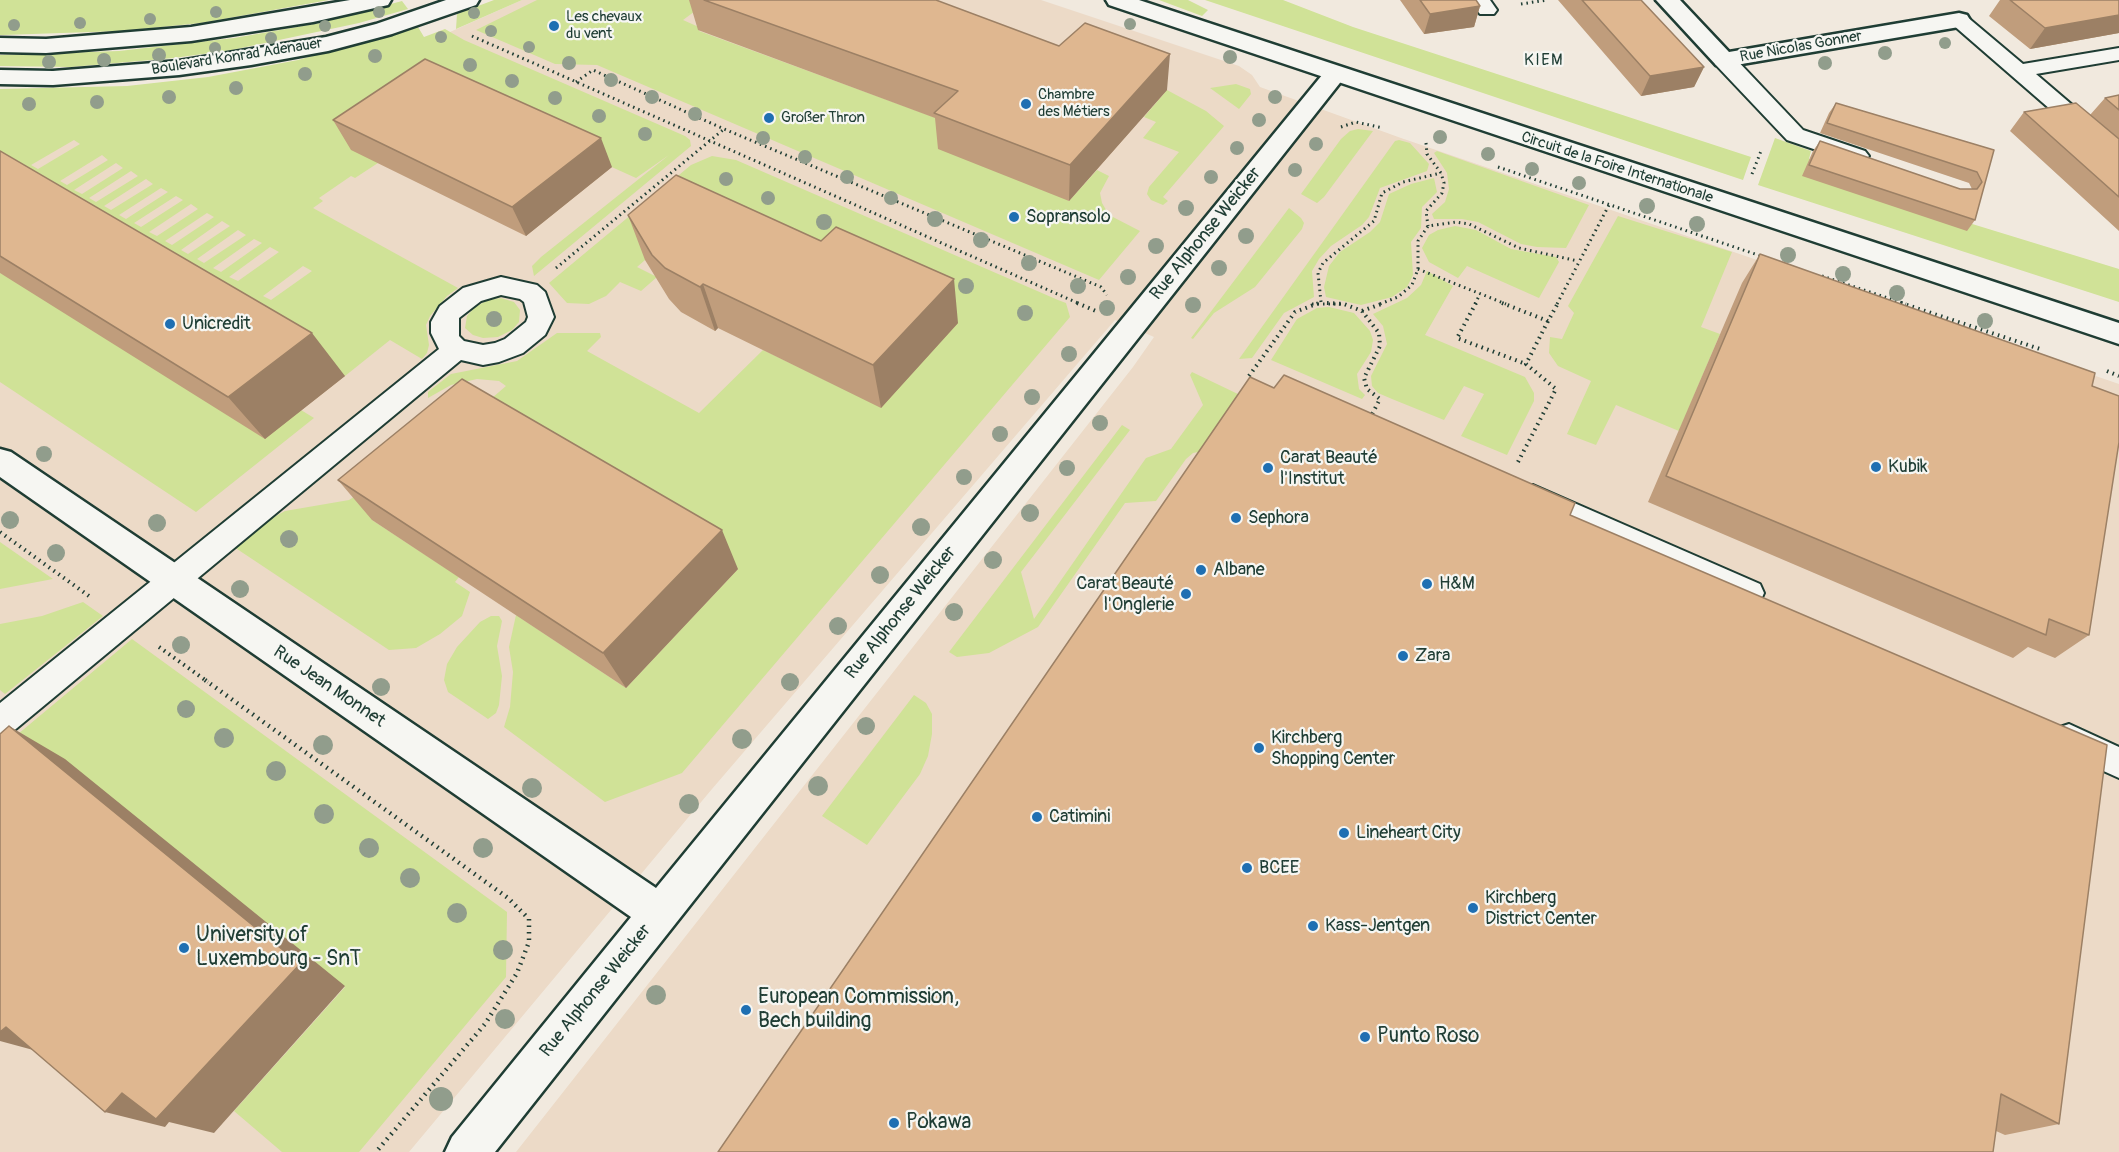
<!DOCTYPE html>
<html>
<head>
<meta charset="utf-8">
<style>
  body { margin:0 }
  canvas { display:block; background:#f1e9de }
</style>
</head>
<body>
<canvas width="2119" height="1152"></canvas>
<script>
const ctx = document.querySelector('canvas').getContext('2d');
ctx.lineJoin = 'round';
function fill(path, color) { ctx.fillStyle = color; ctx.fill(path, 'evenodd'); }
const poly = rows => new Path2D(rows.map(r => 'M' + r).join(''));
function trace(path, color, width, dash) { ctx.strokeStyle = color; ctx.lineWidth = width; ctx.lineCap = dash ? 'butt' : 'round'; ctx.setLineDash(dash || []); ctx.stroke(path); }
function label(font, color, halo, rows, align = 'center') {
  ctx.font = font + ' Pangolin,sans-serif'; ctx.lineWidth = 4.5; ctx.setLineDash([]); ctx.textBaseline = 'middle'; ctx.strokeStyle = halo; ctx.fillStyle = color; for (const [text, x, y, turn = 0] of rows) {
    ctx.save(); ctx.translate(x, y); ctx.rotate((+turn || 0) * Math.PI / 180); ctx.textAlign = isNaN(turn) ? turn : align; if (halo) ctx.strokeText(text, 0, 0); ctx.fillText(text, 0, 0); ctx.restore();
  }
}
fill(poly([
  [522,0,1041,0,1239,66,1252,75,1260,87,1401,138,2119,384,2119,1152,516,1152,1133,367,1154,337,1115,320,712,789,409,1152,0,1152,0,118,396,56]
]), '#ecdac7');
fill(poly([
  [0,0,329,0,201,23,121,31,3,35,0,35],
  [494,0,522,0,456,29,457,14],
  [537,0,710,0,683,20,701,28,699,31,961,127,1069,201,1097,170,1109,176,1100,193,1102,203,1109,215,1140,231,1099,280,597,65,555,64,476,30],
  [1159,0,1188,0,1208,10,1202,16],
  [1205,0,1283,0,1353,27,1751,157,1743,180],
  [402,1,408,9,359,23,232,50,174,58,71,67,0,66,0,55,119,51,234,38,320,23],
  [418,27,424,37,445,29,464,40,685,136,690,140,691,146,534,276,532,266,541,257,669,155,636,178,439,89,378,163,355,178,351,176,319,198,323,201,313,208,458,288,447,296,430,316,426,325,429,345,427,353,422,359,390,340,345,376,0,172,0,89,127,86,208,77,298,60],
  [74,140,80,144,38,169,31,165],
  [102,155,108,160,67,185,60,181],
  [116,163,123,168,82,194,74,190],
  [131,171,138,176,96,202,89,198],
  [146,179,153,184,111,210,104,206],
  [161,188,168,192,126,219,119,215],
  [176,196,183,200,141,227,134,223],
  [191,204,198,209,157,236,149,232],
  [207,213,214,217,172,245,165,241],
  [222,221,230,226,188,254,181,250],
  [238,230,246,235,204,263,197,259],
  [254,239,262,243,221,272,213,268],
  [270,247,279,252,238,281,229,277],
  [303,266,312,271,271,300,263,296],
  [1236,84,1250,89,1251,94,1239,109,1210,88],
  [1167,90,1206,111,1224,126,1163,197,1168,201,1163,205,1151,200,1147,194,1149,187,1179,152,1143,138,1156,122,1144,117],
  [1358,129,1373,131,1324,197,1317,203,1301,194,1341,139,1350,131],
  [1775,138,1811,151,1809,159,1969,223,2119,269,2119,302,1758,185],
  [1399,140,1410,143,1429,164,1427,171,1380,188,1369,217,1362,225,1331,246,1319,259,1312,271,1314,297,1284,313,1252,358,1239,359,1395,141],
  [1437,151,1589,205,1566,248,1537,247,1521,244,1478,222,1462,219,1434,219,1432,214,1445,202,1449,189,1447,173,1434,153],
  [712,156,736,160,1058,300,1066,303,1070,317,682,773,605,802,504,727,510,707,513,672,509,647,516,615,626,688,738,569,372,520,459,577,455,582,470,592,462,616,440,634,416,648,389,650,234,547,259,525,285,511,349,500,375,483,464,422,506,386,499,381,477,379,451,385,428,398,428,392,451,374,517,361,557,333,600,333,601,337,587,351,699,413,763,350,881,407,691,220,637,267,657,277,641,291,620,282,606,296,589,304,567,303,549,283,691,165],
  [1434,178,1437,192,1422,207,1421,228,1411,242,1413,275,1407,287,1392,297,1361,305,1326,297,1324,287,1329,266,1340,252,1370,232,1380,222,1389,194,1411,184],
  [1289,208,1301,218,1304,223,1302,229,1255,287,1214,313,1193,339,1191,338],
  [1618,216,1732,252,1701,327,1720,334,1679,431,1616,405,1596,445,1567,434,1591,381,1558,366,1549,353,1550,337,1562,339,1574,313,1568,306],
  [1455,226,1476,230,1511,249,1556,257,1559,262,1539,298,1467,266,1458,278,1429,262,1422,248,1429,235,1438,230],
  [1427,271,1453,286,1425,335,1525,377,1534,393,1534,401,1507,455,1461,436,1484,394,1464,386,1444,420,1392,399,1378,393,1372,386,1371,376,1387,344,1383,326,1373,314,1407,298,1421,285],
  [0,273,301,410,314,418,196,512,0,382],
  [501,298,514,302,520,310,519,322,512,330,498,337,483,338,473,335,465,328,467,316,475,307,488,300],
  [1329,307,1354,313,1370,331,1373,340,1371,352,1357,374,1359,389,1365,395,1362,399,1271,360,1297,319,1317,308],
  [1192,372,1240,395,1203,451,1193,453,1186,459,1156,501,1125,503,1038,627,989,653,957,657,949,652,1122,425,1130,430,1021,572,1034,619,1146,458,1171,449,1203,405,1190,375],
  [0,542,53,579,0,589],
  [83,602,103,616,5,694,0,690,0,624,42,616],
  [491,616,499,616,502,621,497,646,502,676,499,705,496,713,488,719,448,692,444,680,447,664,457,647,480,622],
  [132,639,507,912,506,977,359,1152,282,1152,234,1111,345,987,0,749],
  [914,695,926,703,932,714,932,734,928,756,920,774,867,845,822,816]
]), '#d0e297');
const service = poly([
  [1469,0,1490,0,1497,10,1494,14,1480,14,1469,0],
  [1959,14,1966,16,2023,64,2119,48,2119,60,2036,74,2119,145,2119,164,2111,162,1952,24,1949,20,1952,16,1959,14],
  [1724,54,1732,55,1803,130,1865,151,1869,156,1865,161,1857,163,1849,161,1787,140,1716,65,1713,60,1716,55,1724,54],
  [501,277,537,285,545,292,554,317,545,335,523,353,499,362,483,365,461,360,11,733,0,738,0,703,439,349,431,333,431,322,440,306,463,288,501,277],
  [501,295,520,299,524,302,528,317,526,322,505,339,495,343,483,345,464,341,459,336,459,318,481,301,501,295],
  [1533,485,1760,584,1764,593,1760,602,1749,606,1738,602,1523,504,1519,496,1523,488,1533,485],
  [2069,724,2119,747,2119,778,2057,750,2053,739,2057,728,2069,724]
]);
const minor = poly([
  [1656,0,1680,0,1729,52,1959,13,1967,15,1970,20,1967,25,1959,27,1724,67,1716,65,1656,0],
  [1335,67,1343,69,1347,74,1343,79,495,1152,445,1152,452,1137,631,917,0,477,0,449,11,452,656,888,1327,69,1335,67]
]);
const tertiary = poly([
  [1106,0,1139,0,2119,323,2119,344,1109,5,1106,0]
]);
const secondary = poly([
  [350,0,391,0,388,5,313,22,191,41,46,53,0,52,0,38,46,39,191,27,350,0],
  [446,0,479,0,476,5,392,34,328,51,251,65,179,75,53,85,0,84,0,70,53,71,179,61,326,37,376,24,446,0]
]);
trace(service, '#1f3d34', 4);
trace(minor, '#1f3d34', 5);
trace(tertiary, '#1f3d34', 5);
trace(secondary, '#1f3d34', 5);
trace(poly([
  [1521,4,1547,0],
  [472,36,1080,304],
  [576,82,593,70,724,129,1101,287,1107,295],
  [1341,127,1356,122,1383,128],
  [1426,143,1427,154,1441,173,1444,183,1442,193,1426,211,1428,226],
  [1498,167,1764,257],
  [1752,174,1761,151],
  [556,268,724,129],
  [1418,269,1506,304],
  [1822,276,1906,304],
  [1321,302,1318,273,1323,263,1374,221,1382,193,1403,182,1441,173],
  [1312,304,1344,304],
  [1380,304,1398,297,1412,285,1418,269,1418,241,1428,226,1456,222,1469,224,1519,248,1578,261],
  [1475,304,1480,294],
  [1557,304,1609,205]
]), '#1f3d34', 3, [1.5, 4]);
trace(poly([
  [1077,303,1096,311],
  [1327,303,1344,304,1362,311,1379,333,1380,346,1364,378,1367,389,1380,399,1370,418],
  [1476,303,1457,338,1526,364],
  [1502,303,1548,321,1558,303],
  [1901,303,2040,349],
  [1362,311,1384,303],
  [2107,371,2119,376],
  [1249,376,1295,312,1319,303],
  [1518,462,1556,389,1526,364,1548,321],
  [0,532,89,596],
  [159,647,208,682]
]), '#1f3d34', 4, [1.5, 4.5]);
trace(poly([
  [205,680,508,898,529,919,529,942,517,973,485,1024,376,1152]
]), '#1f3d34', 4.5, [1.5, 5]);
fill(service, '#f6f6f2');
fill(minor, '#f6f6f2');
fill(tertiary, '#f6f6f2');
fill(secondary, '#f6f6f2');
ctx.fillStyle = '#919d8c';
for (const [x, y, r] of [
  [216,12,6],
  [379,12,6],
  [474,13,6],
  [150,19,6],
  [80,23,6],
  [1130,24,6],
  [14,25,6],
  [325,26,6],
  [491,31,6],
  [441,37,6],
  [271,38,6],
  [1945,43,6],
  [529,47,6],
  [215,48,6],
  [1885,53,7],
  [159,55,7],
  [375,56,7],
  [1230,57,7],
  [104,60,7],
  [49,62,7],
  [569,63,7],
  [1825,63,7],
  [470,65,7],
  [305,74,7],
  [611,80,7],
  [512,81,7],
  [236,88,7],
  [169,97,7],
  [652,97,7],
  [1275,97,7],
  [555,98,7],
  [97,102,7],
  [29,104,7],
  [695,114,7],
  [599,116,7],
  [1259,120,7],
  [645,134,7],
  [1440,137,7],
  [763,138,7],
  [1316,144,7],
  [1237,148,7],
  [1488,154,7],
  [805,157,7],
  [1532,169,7],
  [1295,170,7],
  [847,177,7],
  [1211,177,7],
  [726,179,7],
  [1579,183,7],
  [768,198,7],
  [891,198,7],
  [1647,206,8],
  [1186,208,8],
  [935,219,8],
  [824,222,8],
  [1697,224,8],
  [1246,236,8],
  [981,240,8],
  [1156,246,8],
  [1788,255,8],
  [1029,263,8],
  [1219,268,8],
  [1843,274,8],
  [1128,277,8],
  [966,286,8],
  [1078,286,8],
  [1897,293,8],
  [1193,305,8],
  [1107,308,8],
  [1025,313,8],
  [494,319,8],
  [1985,321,8],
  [1069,354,8],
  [1032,397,8],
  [1100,423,8],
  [1000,434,8],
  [44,454,8],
  [1067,468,8],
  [964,477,8],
  [1030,513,9],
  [10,520,9],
  [157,523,9],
  [921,527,9],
  [289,539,9],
  [56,553,9],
  [993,560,9],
  [880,575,9],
  [240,589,9],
  [954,612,9],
  [838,626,9],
  [181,645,9],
  [790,682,9],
  [381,687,9],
  [186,709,9],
  [866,726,9],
  [224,738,10],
  [742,739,10],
  [323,745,10],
  [276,771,10],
  [818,786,10],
  [532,788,10],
  [689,804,10],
  [324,814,10],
  [369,848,10],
  [483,848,10],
  [410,878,10],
  [457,913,10],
  [503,950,10],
  [656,995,10],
  [505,1019,10],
  [441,1099,12]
]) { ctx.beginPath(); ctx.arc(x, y, r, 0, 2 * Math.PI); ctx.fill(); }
fill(poly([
  [689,0,936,0,1167,90,1069,201,938,149,935,118,698,30],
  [1400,0,1476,0,1480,6,1474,27,1424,34],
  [1558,0,1641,0,1704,67,1694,87,1641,96],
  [2000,0,2119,0,2119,33,2030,49,1989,16],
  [2119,95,2119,231,2010,131,2024,112,2090,115,2105,98],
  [1836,103,1994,150,1975,220,1967,231,1802,176,1813,151,1820,141,1960,189,1972,189,1969,183,1820,133,1829,113],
  [333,120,612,167,526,236,351,150],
  [0,151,345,376,265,439,0,273],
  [628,215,958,323,881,408,718,328,715,331,681,312,669,299,645,260],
  [1760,254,2092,386,2089,635,2055,658,2028,647,2013,658,1648,502,1742,283],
  [338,480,738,569,626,688,372,520],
  [1570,515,2059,1124,2005,1135,1996,1131]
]), '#c09d7c');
fill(poly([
  [1480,6,1474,27,1424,34,1430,14],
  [2119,15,2119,33,2030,49,2045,28],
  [1170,54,1167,90,1069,201,1070,165],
  [1704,67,1694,87,1641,96,1650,76],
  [601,138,612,167,526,236,512,207],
  [954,279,958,323,881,408,873,365],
  [703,284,718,328,715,331,700,287],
  [312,333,345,376,265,439,228,397],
  [722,530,738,569,626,688,603,653],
  [9,726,65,759,345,986,214,1133,169,1122,165,1127,105,1112,122,1093],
  [6,1027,59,1057,0,1041,0,1032]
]), '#9c8065');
const building = poly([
  [704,0,936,0,1059,46,1085,23,1170,54,1070,165,934,113,958,91,704,0],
  [1420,0,1476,0,1480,6,1430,14,1420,0],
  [1582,0,1641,0,1704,67,1650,76,1582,0],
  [2010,0,2119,0,2119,15,2045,28,2010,0],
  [425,59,601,138,512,207,333,120,425,59],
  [2119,95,2119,110,2105,98,2119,95],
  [1836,103,1994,150,1975,220,1809,165,1820,141,1960,189,1977,189,1982,182,1977,172,1827,123,1836,103],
  [2076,103,2119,139,2119,197,2024,112,2076,103],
  [0,151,312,333,228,397,0,256,0,151],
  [676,175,821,241,836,227,954,279,873,365,703,284,700,287,665,268,652,255,628,215,676,175],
  [1760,254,2095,373,2092,386,2119,396,2119,442,2089,635,2049,619,2046,635,1666,476,1760,254],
  [1284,375,1575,503,1570,515,2107,745,2059,1124,2001,1094,1993,1152,718,1152,1250,377,1274,388,1284,375],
  [462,379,722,530,603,653,338,480,462,379],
  [9,726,300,964,156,1119,122,1093,105,1112,6,1027,0,1032,0,734,9,726]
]);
fill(building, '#dfb790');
trace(building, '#9c8065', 1.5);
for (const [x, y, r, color] of [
  [554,26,6,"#1f6fb2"],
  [1026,104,6,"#1f6fb2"],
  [769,118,6,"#1f6fb2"],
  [1014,217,6,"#1f6fb2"],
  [170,324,6,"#1f6fb2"],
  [1876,467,6,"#1f6fb2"],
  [1268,468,6,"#1f6fb2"],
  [1236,518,6,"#1f6fb2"],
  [1201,570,6,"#1f6fb2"],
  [1427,584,6,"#1f6fb2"],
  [1186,594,6,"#1f6fb2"],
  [1403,656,6,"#1f6fb2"],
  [1259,748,6,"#1f6fb2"],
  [1037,817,6,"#1f6fb2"],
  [1344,833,6,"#1f6fb2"],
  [1247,868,6,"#1f6fb2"],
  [1473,908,6,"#1f6fb2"],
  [1313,926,6,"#1f6fb2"],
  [184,948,6,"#1f6fb2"],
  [746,1010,6,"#1f6fb2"],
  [1365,1037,6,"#1f6fb2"],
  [894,1123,6,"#1f6fb2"]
]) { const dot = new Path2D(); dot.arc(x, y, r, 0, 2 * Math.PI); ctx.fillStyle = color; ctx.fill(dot); trace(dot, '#f6f6f2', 2); }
label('15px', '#1f3d34', '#f6f6f2', [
  ["Les chevaux",566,17],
  ["du vent",566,34],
  ["Chambre",1038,95],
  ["des Métiers",1038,112],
  ["Großer Thron",781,118]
], 'left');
label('15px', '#1f3d34', '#f6f6f2', [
  ["Rue Nicolas Gonner",1801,47,-10],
  ["Boulevard Konrad Adenauer",237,57,-9],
  ["Circuit de la Foire Internationale",1617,168,18]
]);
ctx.letterSpacing = '1.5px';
label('16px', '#1f3d34', '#f6f6f2', [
  ["KIEM",1544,61]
]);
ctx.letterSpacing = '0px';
label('18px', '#1f3d34', '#f6f6f2', [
  ["Sopransolo",1026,217],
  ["Unicredit",182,324],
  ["Carat Beauté",1280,458],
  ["l'Institut",1280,479],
  ["Kubik",1888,467],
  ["Sephora",1248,518],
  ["Albane",1213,570],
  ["Carat Beauté",1174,584,"right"],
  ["l'Onglerie",1174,605,"right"],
  ["H&M",1439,584],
  ["Zara",1415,656],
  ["Kirchberg",1271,738],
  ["Shopping Center",1271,759],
  ["Catimini",1049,817],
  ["Lineheart City",1356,833],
  ["BCEE",1259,868],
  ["Kirchberg",1485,898],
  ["District Center",1485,919],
  ["Kass-Jentgen",1325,926]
], 'left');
label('18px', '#1f3d34', '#f6f6f2', [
  ["Rue Alphonse Weicker",1206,234,-51],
  ["Rue Alphonse Weicker",901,613,-51],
  ["Rue Jean Monnet",329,687,34],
  ["Rue Alphonse Weicker",596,991,-51]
]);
label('21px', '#1f3d34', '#f6f6f2', [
  ["University of",196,936],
  ["Luxembourg - SnT",196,960],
  ["European Commission,",758,998],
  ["Bech building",758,1022],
  ["Punto Roso",1377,1037],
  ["Pokawa",906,1123]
], 'left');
</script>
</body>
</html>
